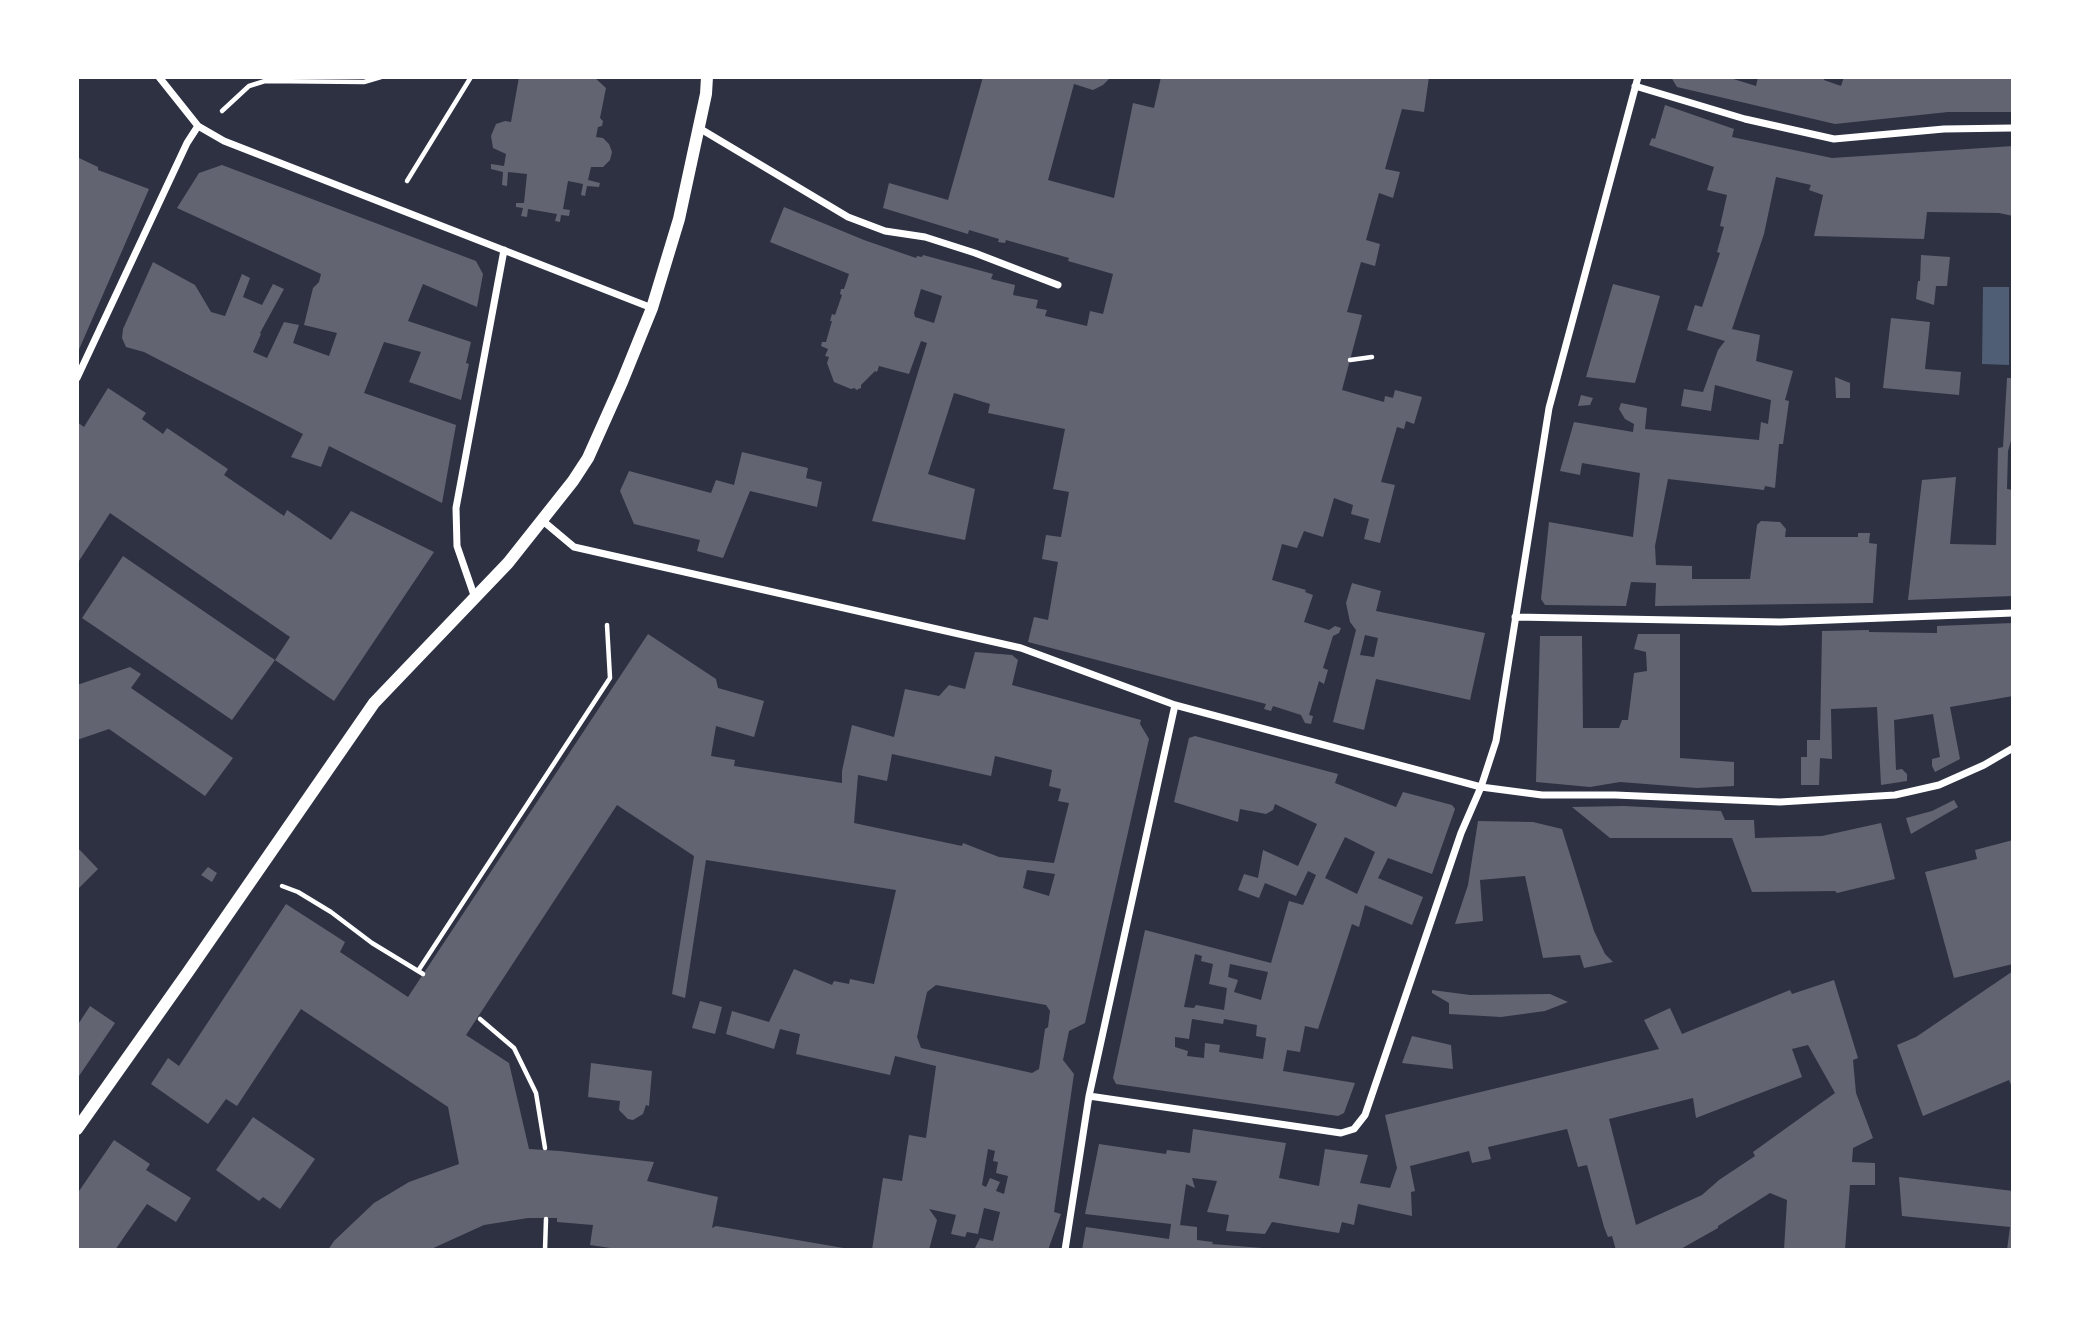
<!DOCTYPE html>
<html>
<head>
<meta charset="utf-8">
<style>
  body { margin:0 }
  #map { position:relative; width:2090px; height:1327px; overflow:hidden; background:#2d3142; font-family:"Roboto Condensed",sans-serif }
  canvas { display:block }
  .frame { position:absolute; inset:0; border:79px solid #fff; pointer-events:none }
</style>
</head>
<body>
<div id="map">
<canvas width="2090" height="1327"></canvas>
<div class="frame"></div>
</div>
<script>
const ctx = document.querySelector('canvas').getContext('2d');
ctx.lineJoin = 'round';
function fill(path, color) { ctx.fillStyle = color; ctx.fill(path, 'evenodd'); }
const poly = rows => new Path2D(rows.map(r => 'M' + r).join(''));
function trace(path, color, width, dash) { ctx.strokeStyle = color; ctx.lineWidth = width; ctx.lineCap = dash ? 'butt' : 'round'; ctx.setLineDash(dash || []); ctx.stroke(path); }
fill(poly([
  [1983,287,2009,287,2009,365,1982,364]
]), '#4f5d75');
fill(poly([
  [519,77,594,77,606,88,600,118,603,121,602,126,598,127,596,137,603,138,609,144,612,152,610,160,603,167,591,167,588,180,600,183,599,187,587,186,585,196,581,195,583,184,568,181,563,209,570,210,569,216,561,215,560,222,555,221,557,214,528,209,527,217,521,216,523,208,516,207,516,203,524,203,527,174,508,172,507,186,502,185,503,172,491,169,491,164,504,166,506,154,493,148,491,136,496,124,505,121,511,122],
  [983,77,1111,77,1103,85,1093,90,1074,84,1048,180,1114,198,1133,103,1154,108,1161,77,1429,77,1424,112,1402,109,1385,169,1400,172,1393,198,1379,193,1366,240,1380,244,1375,266,1361,262,1347,312,1362,315,1342,390,1384,402,1385,396,1393,398,1395,390,1422,397,1414,424,1406,421,1404,429,1397,427,1381,482,1395,485,1380,543,1364,539,1369,519,1351,514,1353,505,1334,498,1323,537,1304,531,1297,548,1282,544,1272,580,1306,590,1305,592,1313,595,1304,622,1329,630,1335,626,1341,628,1339,633,1333,636,1323,668,1328,670,1324,684,1319,681,1309,715,1313,716,1311,724,1305,723,1301,715,1273,706,1271,711,1264,709,1266,704,1028,642,1034,617,1048,620,1058,562,1042,559,1046,535,1061,537,1069,492,1053,489,1065,429,988,413,990,404,954,393,928,474,975,489,965,540,872,521,927,343,921,341,909,374,879,366,877,372,875,371,861,385,861,388,856,390,855,388,851,389,834,382,827,363,829,357,825,356,828,349,821,346,822,342,826,342,832,321,830,321,832,314,835,315,842,295,840,294,841,289,844,289,849,274,770,242,784,207,864,240,916,258,917,256,922,257,923,255,993,274,991,279,1015,285,1013,295,1038,300,1036,308,1047,310,1045,316,1087,326,1090,311,1103,314,1113,274,1068,261,1069,258,1006,240,1005,243,998,242,999,239,969,230,968,234,883,208,889,183,948,200],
  [921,289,942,296,934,323,915,317,914,313],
  [1671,77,1727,77,1756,86,1758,77,1825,77,1824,80,1841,86,1844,77,2013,77,2013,112,1948,112,1835,124,1677,87],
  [1665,105,1734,129,1732,137,1832,158,2013,146,2013,216,1999,213,1927,212,1924,239,1814,236,1823,195,1809,190,1811,185,1776,177,1764,234,1732,329,1760,335,1756,361,1793,371,1785,400,1789,401,1783,444,1779,444,1775,488,1765,486,1764,490,1668,479,1655,546,1656,565,1692,566,1692,579,1750,579,1757,525,1761,521,1780,522,1786,529,1785,537,1858,537,1858,533,1870,533,1869,543,1877,544,1873,603,1655,606,1656,583,1631,582,1626,606,1545,605,1541,599,1549,522,1633,537,1640,473,1582,463,1580,475,1560,471,1574,422,1633,432,1634,424,1625,419,1619,409,1621,403,1647,408,1645,429,1759,440,1761,422,1768,424,1771,400,1715,385,1711,411,1681,406,1684,389,1703,392,1718,350,1725,341,1687,330,1695,305,1702,307,1720,253,1717,252,1724,227,1720,226,1727,195,1707,190,1714,167,1649,145,1652,138,1655,139],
  [77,157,98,167,98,170,149,189,77,354],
  [222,165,476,261,483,274,477,307,423,284,408,321,471,342,466,363,469,364,461,400,409,382,421,352,384,342,364,393,456,425,442,503,329,446,321,467,291,457,303,434,144,352,126,347,122,338,123,329,153,262,195,285,211,312,225,316,242,274,250,278,243,297,262,305,273,284,284,289,260,333,261,334,253,352,267,358,284,322,299,325,293,343,329,356,337,333,304,325,313,288,319,282,321,274,177,208,199,173],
  [1921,255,1950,257,1947,286,1936,286,1934,305,1916,299,1918,281,1920,281],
  [1613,284,1660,296,1635,383,1586,377],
  [1891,318,1930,322,1925,369,1961,372,1959,395,1883,388],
  [1835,377,1850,383,1850,398,1836,398],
  [2007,378,2013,378,2013,434,2008,451,2007,489,2013,490,2013,596,1908,600,1922,480,1956,477,1950,544,1996,545,1998,448,2003,447],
  [108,388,146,413,142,419,163,434,167,428,228,469,224,475,284,516,287,510,331,540,351,511,434,552,334,701,275,660,290,637,110,513,77,564,77,422,84,427],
  [1581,395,1593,398,1590,405,1578,406],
  [742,452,808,468,806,478,822,482,817,507,750,491,723,558,697,551,700,540,634,524,620,491,629,471,711,493,716,480,734,485],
  [123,556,275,660,232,720,82,618],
  [1352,583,1381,591,1376,611,1485,633,1470,700,1376,679,1364,730,1333,722,1356,630,1350,622,1346,603],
  [1365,635,1378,638,1374,657,1360,655],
  [2013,623,2013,696,1950,707,1960,759,1935,772,1932,766,1932,759,1940,757,1933,714,1894,720,1896,770,1902,769,1907,774,1907,781,1881,785,1877,707,1831,709,1832,759,1820,758,1819,785,1801,785,1801,757,1807,757,1807,740,1820,740,1822,631,1869,630,1869,632,1937,633,1937,626],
  [648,634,716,679,718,688,764,701,754,737,716,726,711,756,735,760,734,766,842,783,842,771,852,725,894,737,905,689,939,696,949,685,965,689,975,652,1012,655,1018,660,1012,685,1141,720,1140,724,1149,739,1085,1023,1069,1031,1063,1060,1074,1074,1054,1212,1061,1214,1048,1250,974,1250,980,1238,993,1241,1000,1212,984,1208,978,1234,967,1232,965,1237,951,1234,956,1215,929,1209,937,1220,929,1250,872,1250,883,1178,902,1181,909,1135,926,1138,936,1066,895,1056,890,1075,796,1054,800,1034,780,1029,774,1049,726,1034,732,1011,769,1022,794,969,832,985,834,981,849,984,850,979,874,984,896,890,706,860,685,998,672,994,694,856,617,805,466,1035,509,1063,529,1149,560,1151,654,1162,647,1181,718,1197,712,1228,716,1226,855,1250,624,1250,590,1245,593,1225,557,1222,557,1218,528,1218,484,1225,429,1250,328,1250,334,1241,374,1203,409,1182,459,1164,448,1107,301,1009,237,1106,226,1099,208,1124,151,1084,168,1058,179,1066,286,904,345,942,340,952,408,997],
  [892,754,991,776,995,756,1052,770,1049,786,1061,789,1058,801,1069,803,1054,863,999,857,963,843,962,846,854,823,858,775,887,781],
  [1027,870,1055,874,1049,896,1023,888],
  [936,985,1046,1005,1050,1011,1048,1027,1045,1029,1039,1069,1032,1073,921,1048,917,1037,927,992],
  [988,1149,995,1151,993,1161,998,1162,996,1173,1008,1176,1004,1194,996,1191,1000,1182,990,1178,986,1187,982,1185],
  [1638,634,1680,634,1680,758,1734,762,1734,786,1697,788,1620,782,1590,787,1536,782,1540,636,1582,636,1583,728,1619,728,1622,720,1628,720,1634,673,1647,671,1646,652,1634,649],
  [130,667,141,674,131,688,233,758,205,796,109,729,77,740,77,685],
  [1195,736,1338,774,1335,783,1396,807,1403,792,1452,805,1455,809,1432,874,1388,858,1378,878,1423,897,1412,925,1365,905,1359,927,1352,924,1318,1029,1305,1026,1300,1052,1287,1050,1283,1071,1355,1083,1344,1113,1338,1116,1116,1084,1113,1078,1145,930,1271,963,1289,901,1303,905,1316,875,1308,871,1296,896,1265,883,1259,898,1238,890,1244,874,1258,878,1263,850,1298,866,1317,824,1275,804,1273,810,1266,814,1240,809,1238,822,1174,802,1189,738],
  [1345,837,1375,852,1357,894,1325,878],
  [1195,954,1202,956,1201,961,1213,964,1209,984,1227,988,1224,1010,1196,1005,1194,1008,1184,1007],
  [1230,964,1268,972,1261,1000,1234,992,1238,980,1228,977],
  [1192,1019,1223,1024,1224,1019,1257,1025,1256,1036,1266,1038,1263,1059,1219,1052,1220,1045,1205,1043,1204,1058,1187,1056,1188,1051,1175,1047,1175,1037,1189,1039],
  [1954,800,1958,807,1911,834,1906,818,1932,811],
  [1624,806,1721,811,1725,820,1754,820,1755,838,1822,836,1881,823,1895,879,1837,893,1835,891,1752,892,1732,838,1610,838,1572,807],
  [1478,821,1533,822,1562,829,1594,931,1605,954,1613,962,1584,968,1580,955,1543,958,1525,876,1480,880,1483,921,1455,924,1468,885],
  [2013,840,2013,964,1954,978,1925,872,1977,859,1975,850],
  [77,847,98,869,77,890],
  [208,867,217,873,212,882,201,875],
  [2013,971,2013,1090,2009,1080,1923,1116,1897,1045,1916,1037],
  [1834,980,1858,1058,1853,1060,1856,1093,1873,1138,1853,1148,1852,1162,1875,1163,1875,1185,1850,1185,1845,1250,1784,1250,1787,1200,1770,1193,1718,1226,1718,1228,1679,1250,1616,1250,1612,1236,1608,1237,1604,1227,1587,1165,1578,1167,1567,1129,1488,1147,1491,1159,1472,1163,1469,1151,1410,1166,1415,1191,1411,1192,1412,1216,1358,1204,1354,1225,1342,1222,1339,1233,1272,1222,1265,1234,1226,1231,1229,1215,1207,1212,1217,1181,1192,1178,1195,1188,1186,1184,1180,1225,1197,1227,1197,1240,1213,1242,1212,1244,1262,1248,1262,1250,1082,1250,1086,1227,1169,1239,1171,1224,1085,1214,1099,1144,1166,1154,1167,1150,1190,1153,1193,1129,1286,1143,1279,1178,1319,1186,1325,1149,1368,1155,1360,1183,1390,1188,1397,1168,1385,1115,1659,1049,1644,1020,1670,1008,1682,1034,1790,990,1792,994],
  [1808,1045,1835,1093,1753,1152,1755,1156,1719,1180,1702,1195,1636,1225,1609,1119,1693,1098,1696,1118,1802,1077,1792,1049],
  [1432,990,1470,995,1550,994,1568,1002,1545,1011,1501,1017,1449,1014,1449,1003,1432,993],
  [700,1001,722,1007,715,1034,692,1028],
  [90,1006,115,1023,79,1076,77,1075,77,1026],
  [1412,1036,1451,1045,1453,1069,1402,1063],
  [591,1063,652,1071,649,1106,646,1105,643,1114,633,1120,628,1119,619,1110,620,1101,588,1097],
  [253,1117,315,1159,280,1209,263,1197,259,1201,216,1170],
  [114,1140,150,1164,146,1170,191,1198,176,1222,147,1204,115,1250,77,1250,77,1194],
  [1899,1177,2013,1191,2013,1250,2007,1250,2010,1227,1902,1216]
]), '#626471');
trace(poly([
  [222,111,249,86,265,81,364,82,381,77],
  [407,181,471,77],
  [1350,360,1372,357],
  [282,886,298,892,331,912,372,943,423,974],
  [418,971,610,678,607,625],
  [480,1019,514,1048,536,1093,545,1148],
  [545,1250,546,1219]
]), '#fff', 4.5);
trace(poly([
  [159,77,198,126,224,141,652,308],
  [1635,86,1745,119,1834,139,1944,129,2013,128],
  [699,128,848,217,885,231,925,237,975,253,1058,285],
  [77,378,187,143,198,126],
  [543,521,574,547,1021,648,1175,705,1481,787,1542,795,1615,795,1780,802,1895,795,1939,785,1984,765,2013,748],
  [475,598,457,546,456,508,504,250],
  [1515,617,1780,622,2013,613],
  [1089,1096,1341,1133,1354,1129,1365,1115,1461,833,1481,787,1496,741,1549,408,1638,77],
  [1065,1250,1089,1096,1175,705]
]), '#fff', 7);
trace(poly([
  [77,1129,188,972,374,703,508,563,573,481,588,458,622,382,652,308,679,219,706,94,707,77]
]), '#fff', 12);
</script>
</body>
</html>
